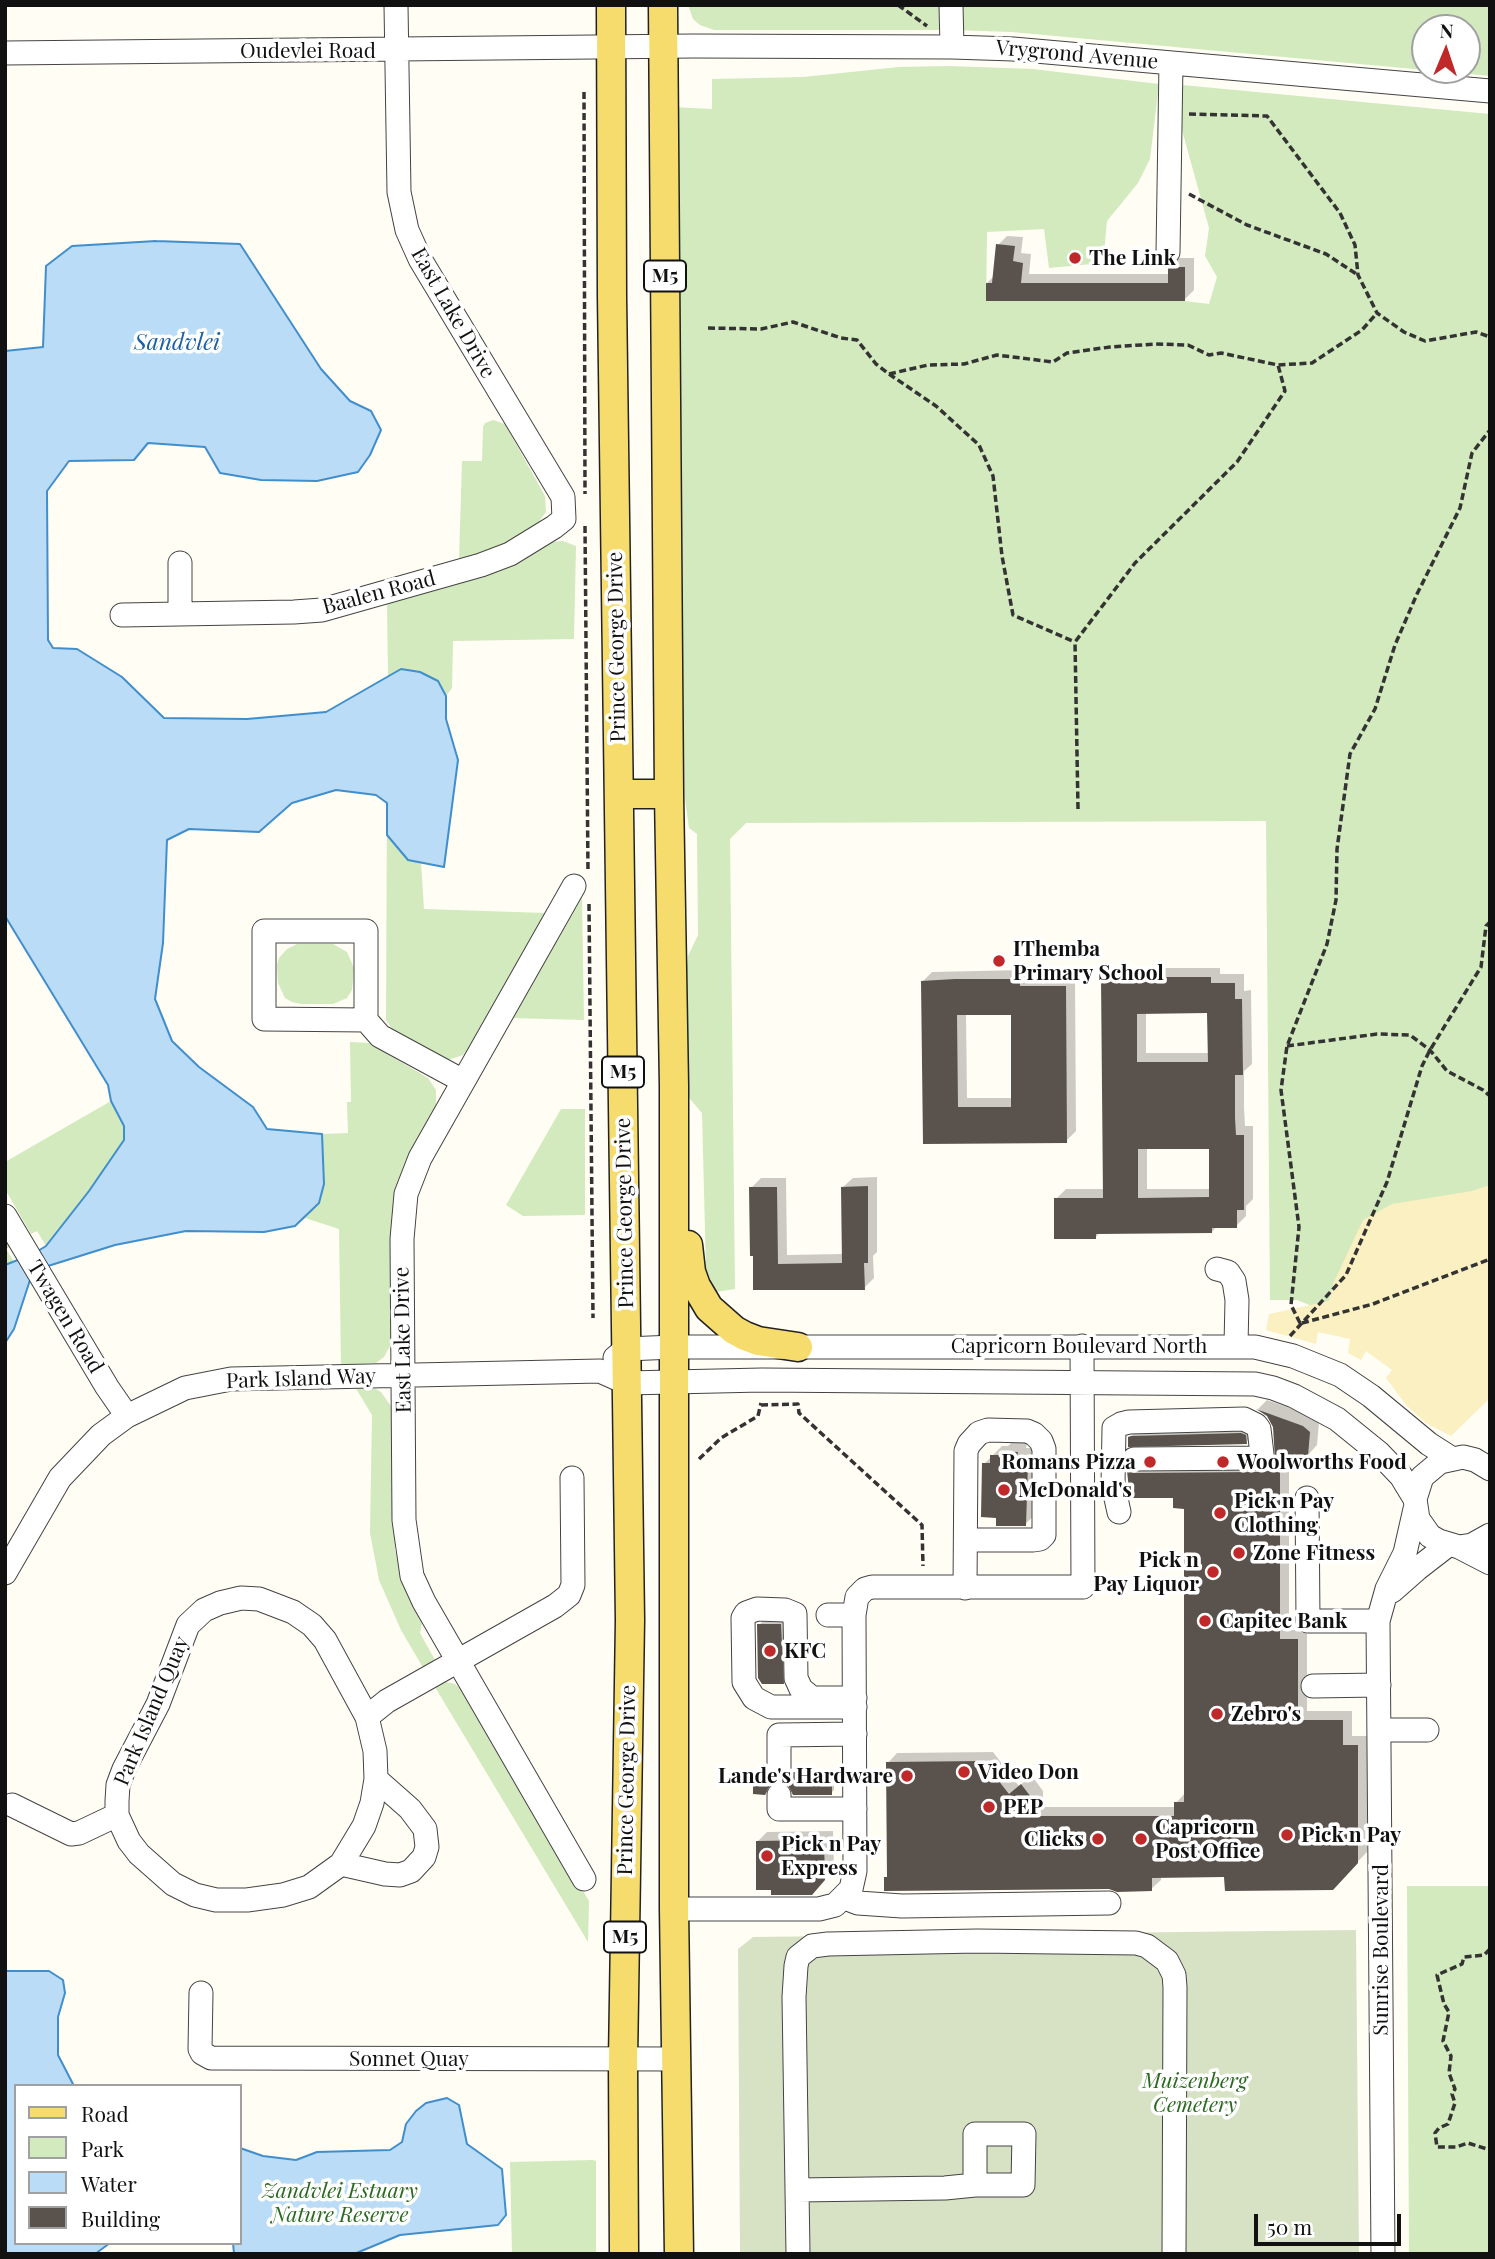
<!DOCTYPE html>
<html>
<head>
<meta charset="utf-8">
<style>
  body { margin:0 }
  #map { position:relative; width:1495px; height:2259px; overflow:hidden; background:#fffdf4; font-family:"Playfair Display",serif }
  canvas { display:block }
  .frame { position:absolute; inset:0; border:7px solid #111; pointer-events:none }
  .legend { position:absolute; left:14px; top:2084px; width:228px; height:161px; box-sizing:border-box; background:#fff; border:2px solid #a0a0a0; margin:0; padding:9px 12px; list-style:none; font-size:21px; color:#111 }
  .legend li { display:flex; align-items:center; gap:14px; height:35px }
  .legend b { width:35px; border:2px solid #a0a0a0 }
  .north { position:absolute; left:1411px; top:14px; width:70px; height:70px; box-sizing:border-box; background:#fff; border:2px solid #a0a0a0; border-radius:50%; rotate:2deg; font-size:19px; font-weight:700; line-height:28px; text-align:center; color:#111 }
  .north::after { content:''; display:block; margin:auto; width:24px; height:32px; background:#c02929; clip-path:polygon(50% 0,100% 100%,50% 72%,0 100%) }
  .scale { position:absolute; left:1254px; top:2214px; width:147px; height:32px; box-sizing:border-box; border:4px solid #111; border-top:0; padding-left:9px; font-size:21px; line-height:24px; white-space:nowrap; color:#111; -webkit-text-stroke:5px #fff; paint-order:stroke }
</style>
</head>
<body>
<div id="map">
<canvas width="1495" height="2259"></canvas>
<div class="frame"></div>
<ul class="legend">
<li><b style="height:9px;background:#f6db6d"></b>Road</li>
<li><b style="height:19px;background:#d2eabd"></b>Park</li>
<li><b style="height:19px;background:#badcf6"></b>Water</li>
<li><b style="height:19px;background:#59524d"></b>Building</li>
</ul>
<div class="north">N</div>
<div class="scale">50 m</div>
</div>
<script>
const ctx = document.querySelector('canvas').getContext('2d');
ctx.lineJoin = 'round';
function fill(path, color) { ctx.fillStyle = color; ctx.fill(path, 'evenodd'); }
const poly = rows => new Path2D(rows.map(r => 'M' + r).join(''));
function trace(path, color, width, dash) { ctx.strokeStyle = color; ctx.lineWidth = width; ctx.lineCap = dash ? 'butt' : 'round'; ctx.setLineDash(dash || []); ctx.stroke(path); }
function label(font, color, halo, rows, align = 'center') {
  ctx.font = font + ' "Playfair Display",serif'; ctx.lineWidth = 7; ctx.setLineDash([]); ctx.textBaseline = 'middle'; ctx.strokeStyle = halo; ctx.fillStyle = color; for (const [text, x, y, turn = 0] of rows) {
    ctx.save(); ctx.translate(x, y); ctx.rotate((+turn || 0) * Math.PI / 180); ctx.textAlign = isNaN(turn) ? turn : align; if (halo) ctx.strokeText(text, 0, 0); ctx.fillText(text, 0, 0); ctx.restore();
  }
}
fill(poly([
  [688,5,1490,5,1490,76,1428,70,1467,70,1467,28,1425,28,1425,70,1012,32,952,30,714,30,700,25,693,19],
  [948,66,1033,69,1159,84,1150,159,1138,183,1107,221,1103,263,1049,268,1044,229,987,232,986,301,1185,301,1209,304,1217,277,1205,256,1209,228,1179,119,1182,85,1490,114,1490,1216,1334,1282,1329,1301,1312,1306,1297,1300,1270,1300,1266,821,746,823,730,839,735,1289,716,1292,706,1269,702,1113,690,1099,683,1082,682,1010,688,956,698,935,697,834,689,828,679,756,674,107,712,109,712,79,803,77,899,67],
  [156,241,240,244,321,369,350,401,371,411,381,430,370,455,358,472,317,481,261,480,220,473,205,447,148,443,134,460,69,461,47,491,48,640,53,648,77,649,122,677,164,718,247,719,326,712,388,676,387,603,550,542,563,541,576,546,574,639,453,641,452,688,446,696,446,719,458,760,444,867,421,863,424,909,545,913,471,1046,463,1055,448,1060,393,1030,386,1020,387,803,376,795,336,790,292,803,259,832,189,829,167,840,163,943,155,999,172,1041,199,1067,253,1107,267,1129,322,1134,348,1133,347,1102,351,1102,350,1042,369,1043,428,1078,436,1090,436,1107,409,1157,395,1199,391,1226,391,1344,384,1357,376,1363,341,1365,339,1229,305,1218,295,1226,264,1232,186,1231,115,1245,60,1261,48,1266,30,1280,14,1329,5,1343,5,1233,12,1245,6,1249,14,1262,46,1246,37,1231,31,1234,5,1189,5,1162,111,1101,108,1085,5,916,5,351,43,347,46,266,72,246],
  [493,420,505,424,545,496,546,512,535,527,510,542,459,560,462,461,482,461,483,427,485,423],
  [582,898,584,1020,512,1018],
  [297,944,333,944,347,952,354,968,352,990,347,998,333,1004,301,1004,292,1002,285,998,278,983,277,965,279,958,287,949],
  [561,1109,585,1109,585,1215,523,1216,506,1205],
  [355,1387,376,1389,381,1392,393,1409,395,1550,402,1581,422,1623,420,1633,435,1660,435,1664,425,1671,401,1630,379,1580,370,1533,372,1415],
  [446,1682,455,1684,464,1692,589,1901,588,1942,435,1687],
  [1407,1886,1490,1886,1490,2254,1409,2254],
  [593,2160,596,2161,596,2254,512,2254,510,2162]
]), '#d2eabd');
fill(poly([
  [1490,1185,1490,1398,1451,1436,1426,1423,1406,1405,1386,1378,1392,1370,1366,1351,1361,1360,1348,1353,1350,1339,1318,1332,1316,1344,1266,1330,1269,1314,1329,1301,1334,1282,1363,1220,1392,1204,1472,1191]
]), '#faf0c2');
fill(poly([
  [1356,1930,1359,2254,740,2254,738,1949,753,1937]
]), '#d7e2c4');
const water = poly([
  [156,241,240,244,321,369,350,401,371,411,381,430,370,455,358,472,317,481,261,480,220,473,205,447,148,443,134,460,69,461,47,491,48,640,53,648,77,649,122,677,164,718,247,719,326,712,401,669,420,672,438,681,446,696,446,719,458,760,444,867,408,860,387,835,387,803,376,795,336,790,292,803,259,832,189,829,167,840,163,943,155,999,172,1041,199,1067,253,1107,267,1129,322,1134,324,1184,319,1203,295,1226,264,1232,186,1231,115,1245,48,1266,30,1280,14,1329,5,1343,5,1265,33,1254,46,1246,89,1191,124,1140,124,1126,111,1101,108,1085,5,916,5,351,43,347,46,266,72,246,156,241],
  [5,1971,49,1971,63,1980,65,1993,58,2017,58,2055,74,2086,16,2086,16,2243,110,2243,95,2254,5,2254,5,1971],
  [447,2098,459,2105,467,2144,502,2169,506,2215,498,2225,400,2235,354,2254,234,2254,233,2243,240,2243,240,2148,263,2156,296,2160,317,2152,390,2150,402,2142,406,2124,416,2111,426,2103,447,2098]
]);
fill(water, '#badcf6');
trace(water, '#418ecc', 2);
fill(poly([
  [1007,236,1023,237,1021,253,1031,254,1029,274,1169,274,1169,268,1179,258,1194,258,1194,290,1184,300,987,283,994,276,998,245],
  [1112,968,1220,968,1220,974,1244,974,1244,991,1251,990,1252,1064,1244,1071,1244,1107,1245,1126,1253,1126,1253,1199,1246,1206,1246,1216,1236,1226,1217,1226,1212,1232,1100,1232,1096,1237,1056,1199,1066,1189,1105,1189,1103,978],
  [1146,1012,1209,1012,1209,1053,1146,1053],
  [1147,1147,1210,1147,1211,1189,1147,1189],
  [1022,970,1022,974,1029,974,1029,977,1075,977,1076,1131,1066,1141,925,1142,923,981,932,972],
  [966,1013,1012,1013,1013,1098,967,1098],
  [877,1177,877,1252,873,1256,874,1278,864,1288,755,1289,751,1188,761,1178,786,1178,787,1255,843,1254,843,1187,853,1178],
  [1267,1400,1313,1416,1319,1422,1317,1445,1308,1455,1289,1455,1289,1630,1307,1630,1307,1711,1352,1711,1352,1736,1367,1736,1367,1852,1332,1888,1226,1875,1161,1876,1161,1880,1151,1889,886,1878,889,1875,888,1763,897,1753,993,1752,1019,1786,1032,1776,1043,1791,1043,1807,1176,1807,1176,1803,1186,1792,1186,1507,1175,1496,1129,1472,1139,1462,1268,1463,1276,1460,1275,1427,1268,1415,1258,1409],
  [1251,1424,1256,1433,1246,1442,1130,1437,1139,1428],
  [1012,1442,1027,1443,1026,1448,1033,1448,1035,1515,1025,1524,998,1516,984,1464,1002,1446,1008,1446],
  [769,1615,790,1615,792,1673,783,1683,759,1625],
  [757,1770,768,1770,773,1780,767,1790,755,1773],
  [797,1770,834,1770,834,1790,831,1793,794,1773],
  [833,1831,834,1868,821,1883,757,1842,767,1832]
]), '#0003');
fill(poly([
  [996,244,1015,246,1013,261,1023,263,1021,283,1168,283,1168,267,1185,267,1185,301,986,301,986,283,992,283],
  [1101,977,1211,977,1211,983,1235,983,1235,999,1242,999,1243,1075,1235,1075,1235,1118,1236,1135,1244,1135,1244,1210,1237,1210,1237,1228,1212,1228,1212,1233,1096,1234,1096,1239,1054,1239,1054,1198,1103,1198],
  [1207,1013,1208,1062,1137,1062,1137,1014],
  [1138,1149,1209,1149,1209,1197,1138,1198],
  [955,979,1013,979,1013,983,1020,983,1020,986,1066,986,1067,1143,923,1144,921,981],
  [957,1015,1011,1015,1011,1107,958,1107],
  [868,1186,868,1263,864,1263,865,1290,753,1290,753,1256,750,1256,749,1187,777,1187,778,1264,842,1263,841,1187],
  [1256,1409,1303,1426,1310,1432,1308,1456,1280,1456,1280,1639,1298,1639,1298,1720,1343,1720,1343,1745,1358,1745,1358,1863,1333,1890,1225,1891,1224,1877,1152,1878,1152,1891,1117,1892,1109,1889,884,1891,884,1877,887,1877,886,1762,983,1761,1009,1794,1021,1784,1034,1801,1034,1816,1174,1816,1174,1802,1184,1802,1184,1509,1173,1508,1173,1498,1130,1498,1127,1471,1134,1473,1257,1472,1265,1469,1275,1459,1273,1427,1267,1416],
  [1241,1433,1246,1435,1247,1444,1128,1447,1128,1437,1131,1436],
  [1000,1451,1018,1452,1017,1457,1024,1457,1024,1463,1028,1463,1026,1526,996,1526,996,1518,981,1517,982,1463,990,1463,990,1455,1000,1455],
  [757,1624,781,1624,784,1684,762,1684,758,1678],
  [753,1772,765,1772,771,1783,765,1795,753,1794],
  [793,1772,832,1772,832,1795,793,1795,787,1783],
  [824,1840,825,1880,812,1895,771,1895,771,1890,756,1890,756,1841]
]), '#59524d');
const minor = poly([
  [951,5,952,47],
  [5,53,693,46,952,47,1013,49,1490,91],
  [1168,252,1171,63],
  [180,614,180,563],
  [122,615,294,612,322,610,481,565,510,554,554,527,564,519,563,497,420,259,407,230,399,192,396,5],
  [574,886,420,1158,406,1194,402,1239,404,1520,412,1576,424,1602,584,1879],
  [366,1020,264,1019,264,931,366,931,366,1020,380,1036,463,1081],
  [5,1216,107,1387,127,1416],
  [1217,1269,1228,1272,1234,1281,1237,1300,1236,1345],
  [615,1358,626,1349,674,1347,1255,1347,1293,1356,1340,1375,1371,1396,1429,1444,1451,1458],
  [1490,1469,1475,1460,1463,1457,1440,1462,1422,1477,1415,1499,1418,1519,1430,1536,1439,1541,1459,1547,1472,1545,1490,1535],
  [1307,1498,1308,1621,1378,1621],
  [1119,1512,1113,1485,1114,1428,1121,1424,1129,1422,1244,1419,1256,1425,1259,1429,1262,1454,1257,1458,1134,1459],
  [1459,1547,1490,1563],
  [5,1573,60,1478,101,1435,127,1416,185,1388,231,1379,600,1371,627,1383,762,1380,1255,1384,1273,1388,1294,1396,1337,1419,1379,1453,1401,1476,1415,1499],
  [965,1588,966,1451,969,1444,979,1433,988,1430,1027,1431,1034,1434,1041,1441,1044,1449,1044,1535,1040,1539,1033,1540,966,1540],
  [1392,1591,1417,1569,1448,1545],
  [241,1598,259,1599,293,1612,312,1625,325,1640,367,1717,375,1751,376,1779,372,1803,364,1826,341,1864,309,1887,283,1895,247,1900,216,1900,195,1895,173,1884,139,1854,129,1841,117,1815,117,1801,118,1785,124,1769,158,1704,188,1625,204,1610,220,1603,241,1598],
  [828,1615,854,1615],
  [1313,1686,1379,1685],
  [855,1707,771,1707,754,1698,744,1682,743,1618,746,1613,757,1609,785,1610,795,1614,796,1678,801,1689,812,1698,855,1698],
  [367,1717,387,1701,555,1606,569,1595,573,1585,572,1478],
  [1379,1730,1427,1730],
  [779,1772,779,1735,855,1734],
  [779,1795,779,1809,855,1809],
  [12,1805,71,1834,79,1833,117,1815],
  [341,1864,385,1874,400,1875,411,1871,424,1857,427,1847,425,1829,410,1809,376,1779],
  [845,1898,858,1903,902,1906,1109,1903],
  [674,1909,819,1909,835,1905,851,1889,855,1871,854,1615,857,1597,865,1589,872,1587,1083,1587,1082,1346],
  [201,1993,200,2049,202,2053,211,2058,677,2059],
  [975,2134,1024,2134,1023,2185,975,2185,975,2134],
  [797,2190,945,2188,975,2185],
  [798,2254,794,1997,796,1966,798,1957,812,1946,828,1944,977,1941,1136,1943,1147,1946,1167,1961,1174,1975,1175,1987,1174,2254],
  [1383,2254,1378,1621,1387,1589,1405,1553,1415,1509]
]);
const major = poly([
  [611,5,612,296,630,1620,623,2060,624,2254],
  [663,5,669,794,674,1086,674,1909,679,2254],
  [619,794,669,794],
  [688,1245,691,1272,696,1286,709,1308,734,1330,745,1336,758,1341,798,1347]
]);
trace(minor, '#444', 25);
trace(major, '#222', 31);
trace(poly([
  [898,5,927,26],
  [584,92,585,494],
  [1189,114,1267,116,1340,213,1355,245,1358,275,1377,313,1404,332,1425,341,1476,332,1490,337],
  [1189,194,1247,225,1326,254,1358,275],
  [708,328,761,329,793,322,841,338,857,340,876,364,889,374,928,365,964,364,997,355,1053,362,1067,353,1110,347,1156,344,1188,345,1209,355,1221,353,1278,365,1312,363,1362,330,1377,313],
  [889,374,936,406,979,445,993,476,1002,556,1013,615,1075,642],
  [585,526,588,872],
  [1078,809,1075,642,1135,563,1237,462,1285,391,1278,365],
  [589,904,593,1318],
  [1287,1046,1377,1034,1410,1035,1430,1050,1447,1071,1483,1090,1490,1096],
  [1300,1323,1291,1305,1299,1227,1281,1090,1287,1046,1327,944,1336,900,1337,849,1350,754,1375,709,1395,645,1417,594,1460,508,1472,453,1490,430],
  [1302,1323,1373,1304,1490,1259],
  [1290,1336,1346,1275,1387,1182,1422,1066,1430,1050,1481,967,1486,926,1490,922],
  [761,1405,798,1404,799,1413,922,1525,923,1566],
  [699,1459,721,1438,758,1416,761,1403],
  [1490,1949,1484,1955,1464,1957,1462,1964,1437,1975,1444,2004,1449,2012,1443,2041,1451,2056,1449,2073,1455,2089,1452,2094,1455,2103,1448,2124,1439,2128,1435,2133,1437,2147,1456,2147,1468,2143,1490,2150]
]), '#333', 3.5, [7, 3.5]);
trace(minor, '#fff', 23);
trace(major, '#f6db6d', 28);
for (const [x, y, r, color] of [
  [1075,258,7,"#c02929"],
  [999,961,7,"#c02929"],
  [1150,1462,7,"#c02929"],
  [1223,1462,7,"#c02929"],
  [1004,1490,7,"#c02929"],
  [1220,1513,7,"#c02929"],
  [1239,1553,7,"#c02929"],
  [1213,1572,7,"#c02929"],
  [1205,1621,7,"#c02929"],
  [770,1651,7,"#c02929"],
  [1217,1714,7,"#c02929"],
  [964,1772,7,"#c02929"],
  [907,1776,7,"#c02929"],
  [989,1807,7,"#c02929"],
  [1287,1835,7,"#c02929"],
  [1098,1839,7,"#c02929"],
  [1141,1839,7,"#c02929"],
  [767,1856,7,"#c02929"]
]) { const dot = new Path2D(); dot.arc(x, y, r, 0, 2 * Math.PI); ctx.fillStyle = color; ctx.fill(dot); trace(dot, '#fff', 2.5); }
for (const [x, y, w] of [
  [665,276,42],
  [623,1072,42],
  [625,1937,42]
]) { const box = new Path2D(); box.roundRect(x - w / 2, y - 15.5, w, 31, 5); ctx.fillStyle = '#fff'; ctx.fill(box); trace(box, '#111', 2); }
label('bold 19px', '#111', null, [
  ["M5",665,276],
  ["M5",623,1072],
  ["M5",625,1937]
]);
label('21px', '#111', '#fff', [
  ["Oudevlei Road",308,51],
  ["Vrygrond Avenue",1077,55,5],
  ["East Lake Drive",453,313,60],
  ["Baalen Road",379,593,-15],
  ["Prince George Drive",617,647,-91],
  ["Prince George Drive",625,1213,-91],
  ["Twagen Road",65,1317,59],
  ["East Lake Drive",403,1340,-91],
  ["Capricorn Boulevard North",1079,1346],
  ["Park Island Way",301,1379,-2],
  ["Park Island Quay",152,1711,-67],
  ["Prince George Drive",627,1780,-89],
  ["Sunrise Boulevard",1381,1950,-90],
  ["Sonnet Quay",409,2059]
]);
label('bold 21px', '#111', '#fff', [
  ["The Link",1089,258],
  ["IThemba",1013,949],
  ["Primary School",1013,973],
  ["Romans Pizza",1136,1462,"right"],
  ["Woolworths Food",1237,1462],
  ["McDonald's",1018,1490],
  ["Pick n Pay",1234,1501],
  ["Clothing",1234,1525],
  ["Zone Fitness",1253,1553],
  ["Pick n",1199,1560,"right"],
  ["Pay Liquor",1199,1584,"right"],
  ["Capitec Bank",1219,1621],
  ["KFC",784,1651],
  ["Zebro's",1231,1714],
  ["Video Don",978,1772],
  ["Lande's Hardware",893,1776,"right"],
  ["PEP",1003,1807],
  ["Capricorn",1155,1827],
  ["Post Office",1155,1851],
  ["Pick n Pay",1301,1835],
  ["Clicks",1084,1839,"right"],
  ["Pick n Pay",781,1844],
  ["Express",781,1868]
], 'left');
label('italic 21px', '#2c6920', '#fff', [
  ["Muizenberg",1195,2081],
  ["Cemetery",1195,2105],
  ["Zandvlei Estuary",340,2191],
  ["Nature Reserve",340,2215]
]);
label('italic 23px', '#1a60a2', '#fff', [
  ["Sandvlei",177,343]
]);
</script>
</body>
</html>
